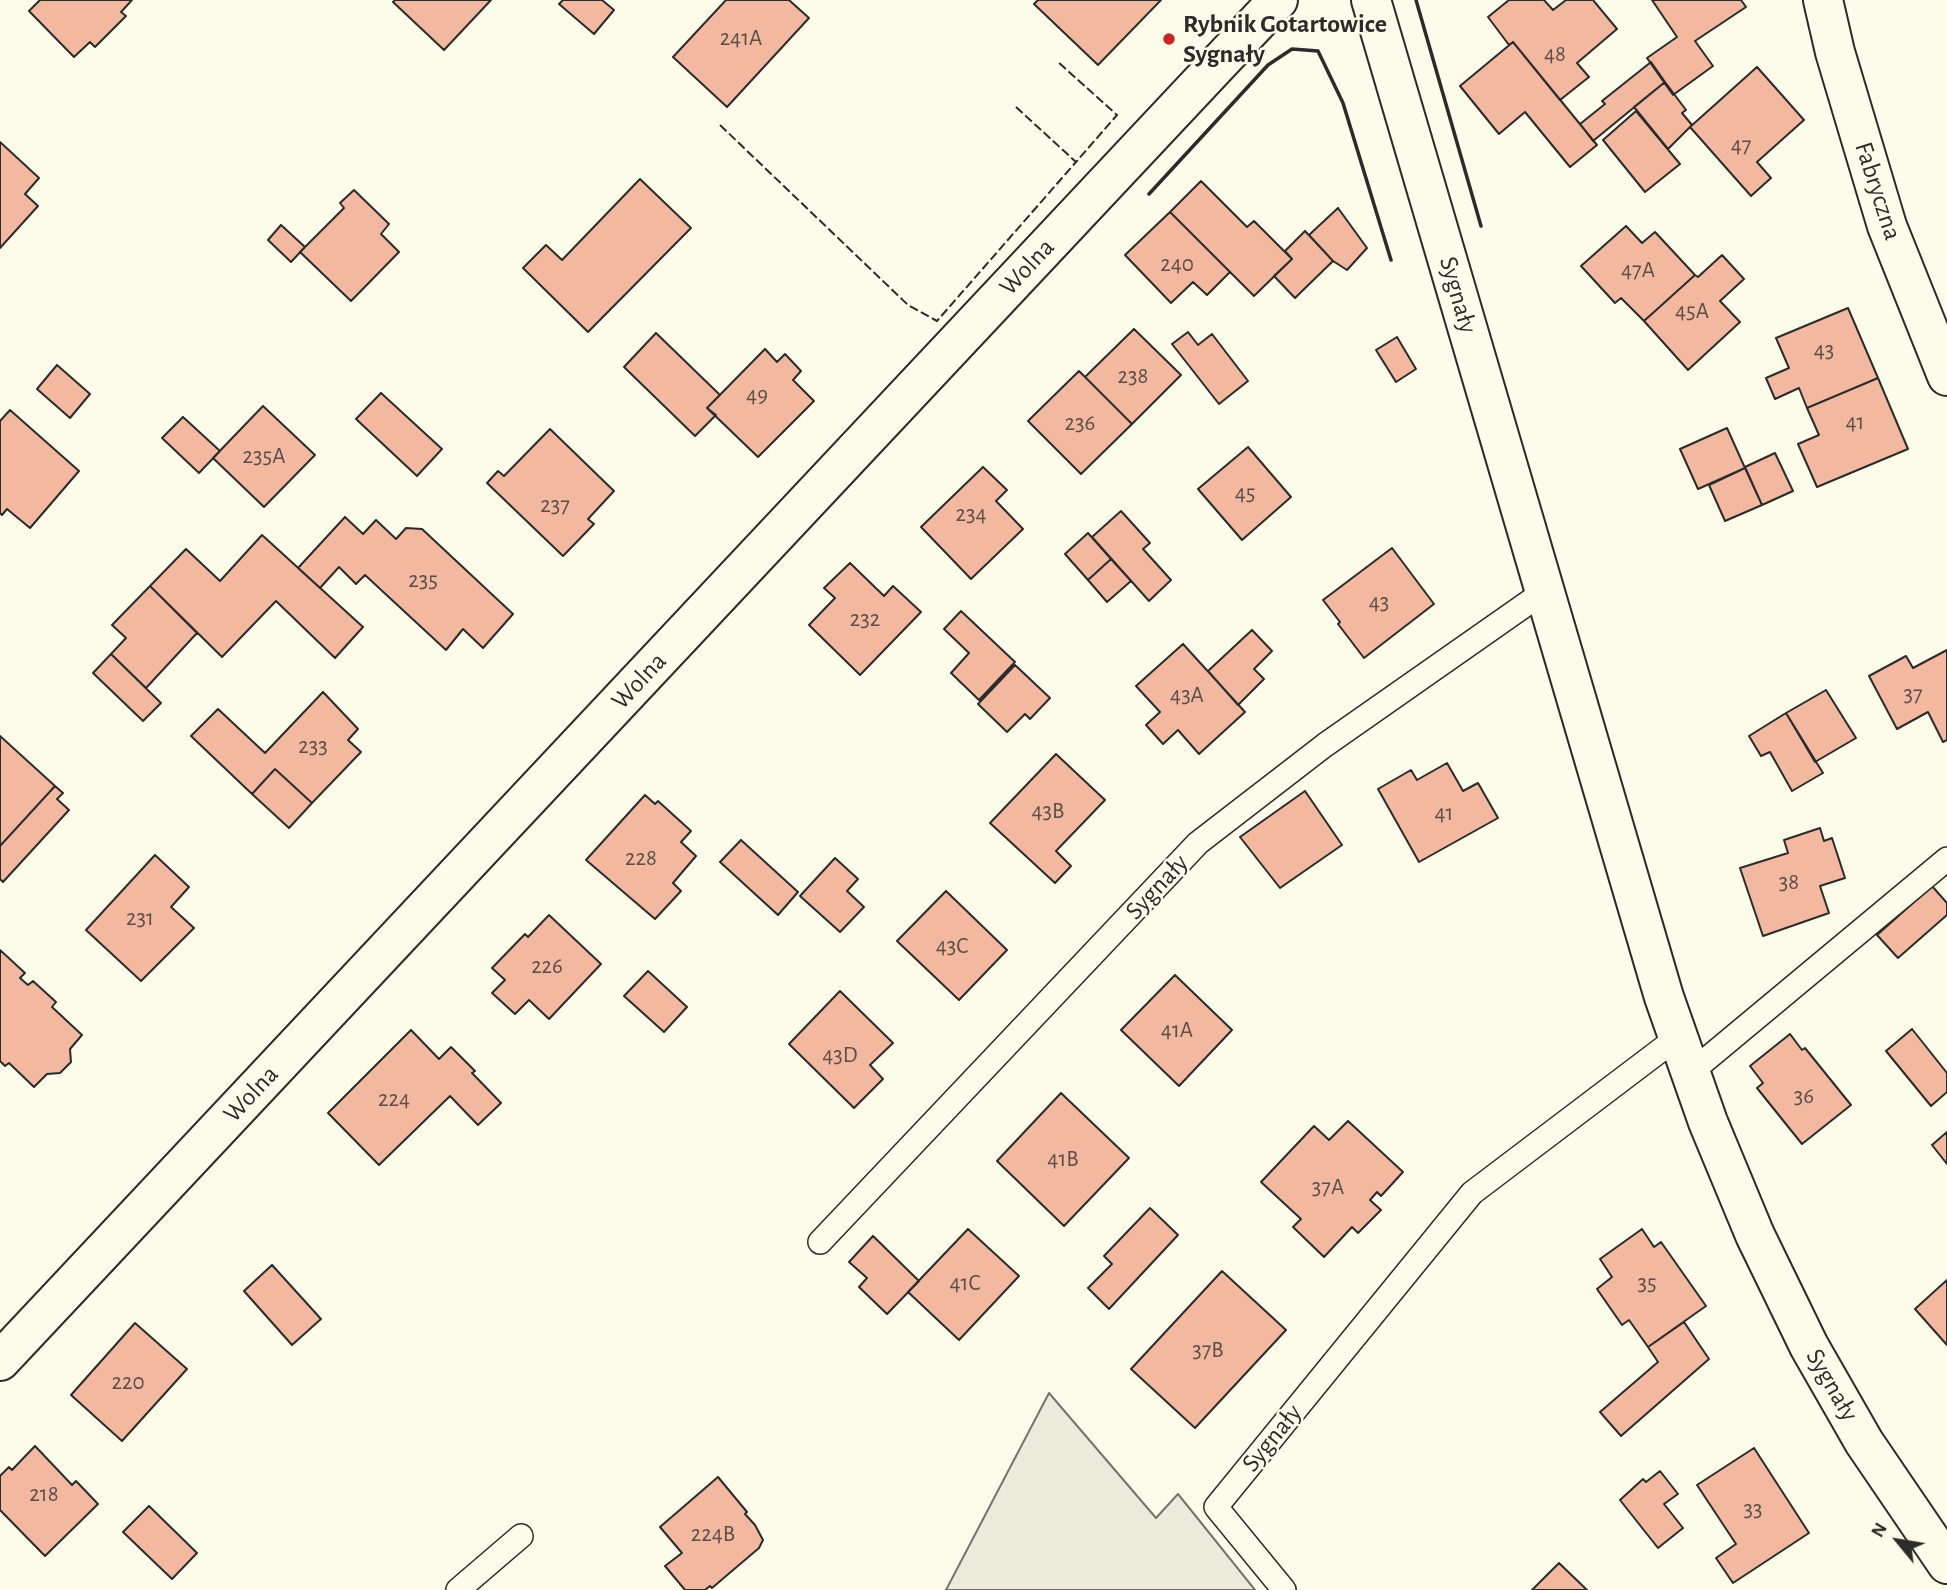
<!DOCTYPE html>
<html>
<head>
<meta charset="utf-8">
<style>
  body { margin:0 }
  #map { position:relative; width:1947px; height:1590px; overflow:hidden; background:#fdfbea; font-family:"Alegreya Sans",sans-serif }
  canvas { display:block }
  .north { position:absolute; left:1863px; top:1506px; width:70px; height:70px; -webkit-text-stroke:5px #fdfbea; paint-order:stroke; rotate:300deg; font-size:19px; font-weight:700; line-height:28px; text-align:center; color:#2b2b2b }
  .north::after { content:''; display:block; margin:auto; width:24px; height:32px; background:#2b2b2b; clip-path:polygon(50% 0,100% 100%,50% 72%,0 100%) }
</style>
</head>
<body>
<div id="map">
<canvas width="1947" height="1590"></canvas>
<div class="north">N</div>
</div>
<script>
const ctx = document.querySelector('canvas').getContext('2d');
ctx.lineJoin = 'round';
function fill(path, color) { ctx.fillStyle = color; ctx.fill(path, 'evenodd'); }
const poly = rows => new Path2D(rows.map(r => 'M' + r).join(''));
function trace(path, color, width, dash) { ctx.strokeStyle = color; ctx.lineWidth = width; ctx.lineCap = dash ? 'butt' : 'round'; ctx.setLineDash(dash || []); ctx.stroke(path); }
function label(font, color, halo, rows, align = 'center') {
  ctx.font = font + ' "Alegreya Sans",sans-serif'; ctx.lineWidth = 5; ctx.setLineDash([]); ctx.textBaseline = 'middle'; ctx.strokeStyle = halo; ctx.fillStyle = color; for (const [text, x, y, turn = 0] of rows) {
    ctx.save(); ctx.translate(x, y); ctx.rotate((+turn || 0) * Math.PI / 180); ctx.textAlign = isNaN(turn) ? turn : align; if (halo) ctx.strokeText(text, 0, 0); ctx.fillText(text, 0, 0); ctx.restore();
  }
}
const green = poly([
  [1049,1393,1156,1518,1178,1494,1255,1590,946,1590,1049,1393]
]);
fill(green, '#ecebdb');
trace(green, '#74746e', 2);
const building = poly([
  [40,0,132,0,121,12,126,16,95,47,90,42,74,57,29,11,40,0],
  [395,0,491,0,444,50,393,2,395,0],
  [563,0,602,0,614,10,594,34,559,4,563,0],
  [726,0,789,0,809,18,727,107,673,57,726,0],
  [1038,0,1161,0,1098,65,1034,4,1038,0],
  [1509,0,1544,0,1553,10,1566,0,1593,0,1617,29,1577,63,1589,77,1560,100,1513,42,1509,45,1488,17,1509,0],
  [1652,0,1741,0,1746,7,1695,41,1713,66,1673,95,1647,58,1677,37,1652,0],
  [1513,42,1597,145,1570,167,1525,112,1499,134,1460,86,1513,42],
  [1651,62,1665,82,1593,141,1580,124,1605,104,1602,101,1651,62],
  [1757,67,1804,120,1757,162,1771,178,1751,196,1690,127,1757,67],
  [1665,82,1686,110,1682,113,1692,125,1668,149,1634,107,1665,82],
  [1636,111,1680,164,1645,192,1603,140,1636,111],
  [0,142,39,178,25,194,38,206,0,248,0,142],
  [640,179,691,228,588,332,523,268,546,245,562,260,640,179],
  [1201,181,1247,227,1254,221,1292,259,1254,296,1170,212,1201,181],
  [354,190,389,224,381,234,399,252,351,301,300,252,344,208,340,203,354,190],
  [1338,208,1367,248,1347,270,1333,261,1309,235,1338,208],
  [1170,212,1230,272,1207,295,1193,282,1171,303,1125,255,1170,212],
  [281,225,305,247,291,262,268,240,281,225],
  [1626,226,1642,243,1655,232,1695,275,1644,321,1621,298,1615,303,1581,266,1626,226],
  [1305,231,1333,261,1295,298,1274,276,1292,259,1285,251,1305,231],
  [1722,255,1744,279,1720,301,1740,322,1688,370,1644,321,1695,275,1698,277,1722,255],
  [1848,308,1878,378,1807,408,1799,388,1775,399,1766,378,1789,368,1776,338,1848,308],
  [1134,329,1181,375,1132,424,1085,377,1134,329],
  [1188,332,1198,345,1212,334,1248,381,1219,404,1172,344,1188,332],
  [656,333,720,395,707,408,716,415,695,436,624,367,656,333],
  [1397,337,1416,369,1396,382,1376,350,1397,337],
  [765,349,777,362,785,354,801,371,793,380,814,401,758,457,707,408,765,349],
  [57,365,90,394,70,418,37,389,57,365],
  [1079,371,1132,424,1081,474,1028,421,1079,371],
  [1878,378,1908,449,1817,487,1798,444,1819,435,1807,408,1878,378],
  [381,393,442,449,417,476,356,419,381,393],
  [263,406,315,455,264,507,213,458,263,406],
  [10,410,79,471,30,528,7,509,2,515,0,513,0,421,10,410],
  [183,417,220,451,199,473,162,438,183,417],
  [1727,428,1745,468,1698,489,1680,449,1727,428],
  [550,429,614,491,588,519,594,524,563,556,487,483,498,471,504,476,550,429],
  [1248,447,1291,497,1242,540,1198,489,1248,447],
  [1775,453,1793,491,1762,505,1745,467,1775,453],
  [983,467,1007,490,996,501,1023,529,971,579,921,527,983,467],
  [1745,468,1762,505,1725,521,1709,485,1745,468],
  [1121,511,1150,543,1143,549,1171,580,1149,601,1092,537,1121,511],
  [345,517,363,534,376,520,396,539,406,528,422,529,513,614,483,648,463,629,446,650,365,575,356,584,339,567,320,588,298,568,345,517],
  [1088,533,1111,559,1088,580,1065,554,1088,533],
  [262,535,363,627,335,658,276,601,222,657,150,586,186,549,220,581,262,535],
  [1392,548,1434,604,1364,658,1338,624,1340,622,1323,600,1392,548],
  [1111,559,1131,581,1107,602,1088,580,1111,559],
  [850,563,884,596,893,586,921,612,860,675,809,625,835,598,824,588,850,563],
  [150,586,197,633,146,688,111,654,126,638,112,625,150,586],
  [961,611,1015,662,979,700,951,673,969,653,944,629,961,611],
  [1252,630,1272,651,1254,669,1264,679,1238,705,1208,671,1252,630],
  [1183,644,1245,712,1199,754,1178,730,1163,744,1146,725,1160,712,1136,686,1183,644],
  [1947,650,1947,740,1943,742,1928,712,1897,729,1869,676,1906,656,1913,668,1947,650],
  [111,654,161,703,143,721,93,673,111,654],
  [1015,665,1050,698,1030,719,1025,714,1007,732,978,704,1015,665],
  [1826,690,1856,738,1815,762,1786,713,1826,690],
  [323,692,358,729,348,740,361,752,312,803,275,769,252,794,191,736,218,709,265,753,323,692],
  [1786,713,1823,773,1792,791,1770,752,1761,756,1749,736,1786,713],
  [0,736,55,786,0,846,0,736],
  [1056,754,1105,800,1056,851,1071,866,1055,883,990,823,1056,754],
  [1447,763,1463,791,1478,783,1498,818,1419,862,1378,789,1411,770,1417,780,1447,763],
  [275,769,312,803,289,828,252,794,275,769],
  [55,786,63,793,57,799,69,810,3,882,0,879,0,846,55,786],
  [1305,791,1342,845,1280,888,1240,837,1305,791],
  [645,795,655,804,658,801,691,831,681,842,696,856,673,883,681,891,655,919,586,860,645,795],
  [1820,828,1824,841,1832,838,1845,878,1820,886,1829,913,1763,936,1740,868,1788,853,1784,840,1820,828],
  [741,840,798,892,778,915,720,862,741,840],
  [155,855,189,887,171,907,194,928,141,981,86,930,155,855],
  [835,858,858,879,847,891,864,907,840,932,800,896,835,858],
  [1932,886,1947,903,1947,915,1898,958,1877,935,1932,886],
  [946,891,1007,950,959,1000,897,941,946,891],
  [549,915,601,964,549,1019,529,1000,515,1014,492,993,505,980,492,968,525,934,528,937,549,915],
  [0,950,25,973,20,978,28,985,33,981,56,1002,52,1007,82,1035,70,1049,71,1062,60,1073,47,1074,34,1087,9,1063,5,1066,0,1061,0,950],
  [648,971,687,1007,664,1032,624,996,648,971],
  [1175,975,1232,1030,1179,1086,1121,1030,1175,975],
  [840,991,893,1043,870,1065,883,1079,854,1108,789,1044,840,991],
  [1912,1029,1947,1073,1947,1092,1931,1106,1886,1051,1912,1029],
  [411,1030,439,1059,451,1047,475,1071,472,1073,501,1103,478,1125,450,1096,379,1165,328,1113,411,1030],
  [1790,1034,1802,1050,1805,1048,1851,1105,1802,1144,1757,1088,1763,1083,1750,1066,1790,1034],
  [1061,1093,1129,1158,1064,1226,997,1161,1061,1093],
  [1348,1121,1403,1172,1381,1196,1377,1192,1370,1200,1381,1210,1358,1233,1352,1227,1324,1257,1293,1227,1301,1219,1261,1182,1314,1126,1329,1140,1348,1121],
  [1947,1132,1947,1164,1932,1145,1947,1132],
  [1150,1208,1178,1235,1109,1309,1088,1288,1112,1264,1104,1256,1150,1208],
  [968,1229,1019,1276,959,1340,908,1292,968,1229],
  [1642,1229,1654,1247,1661,1242,1706,1306,1648,1347,1629,1320,1622,1325,1597,1289,1612,1277,1600,1259,1642,1229],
  [873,1236,919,1281,887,1314,859,1287,867,1278,849,1262,873,1236],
  [272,1265,321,1319,292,1345,244,1291,272,1265],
  [1222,1271,1286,1330,1195,1428,1131,1369,1222,1271],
  [1947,1280,1947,1345,1915,1309,1947,1280],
  [1684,1322,1709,1359,1621,1436,1600,1412,1658,1362,1648,1347,1684,1322],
  [135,1323,187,1369,122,1441,71,1395,135,1323],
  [35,1446,72,1485,76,1481,98,1504,45,1556,0,1510,0,1476,9,1467,12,1470,35,1446],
  [1754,1448,1809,1533,1733,1583,1716,1558,1736,1544,1697,1485,1754,1448],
  [1660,1471,1678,1494,1664,1504,1683,1528,1658,1548,1620,1500,1643,1479,1646,1482,1660,1471],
  [718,1477,747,1512,745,1514,755,1525,763,1540,759,1548,712,1588,710,1586,705,1590,685,1590,665,1566,682,1553,660,1527,718,1477],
  [149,1506,197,1553,172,1579,123,1532,149,1506],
  [1559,1563,1587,1590,1532,1590,1559,1563]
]);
fill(building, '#f2b8a0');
trace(building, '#2b2b2b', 2);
const lane = poly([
  [1690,1073,1947,859],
  [820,1242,1198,843,1325,745,1545,591],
  [458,1590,521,1536],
  [1284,1590,1216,1507,1472,1193,1678,1037]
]);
const street = poly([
  [1371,0,1664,997,1708,1122,1755,1235,1809,1346,1864,1442,1947,1564],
  [1823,0,1835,52,1887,226,1947,376],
  [0,1361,1278,0]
]);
trace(lane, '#2b2b2b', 26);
trace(street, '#2b2b2b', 42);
trace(lane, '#fdfbea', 23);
trace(street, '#fdfbea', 38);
trace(poly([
  [1016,107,1076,162,1117,115,1058,62],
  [720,125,908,305,937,321,1076,162]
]), '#2b2b2b', 2, [9, 3.5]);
trace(poly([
  [1416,0,1481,226],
  [1149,194,1268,65,1292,49,1318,51,1343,103,1391,260]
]), '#2b2b2b', 3.5);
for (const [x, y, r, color] of [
  [1169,39,7,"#c62828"]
]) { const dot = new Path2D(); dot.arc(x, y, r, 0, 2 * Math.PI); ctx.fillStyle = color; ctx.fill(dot); trace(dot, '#fdfbea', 2.5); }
label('23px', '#5d4e48', null, [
  ["241A",741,38],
  ["48",1555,54],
  ["47",1741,145],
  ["240",1177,264],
  ["47A",1638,270],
  ["45A",1692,311],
  ["43",1824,350],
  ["238",1133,376],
  ["49",757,395],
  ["41",1855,422],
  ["236",1080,423],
  ["235A",264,456],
  ["45",1245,493],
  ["237",555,505],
  ["234",971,514],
  ["235",423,580],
  ["43",1379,602],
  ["232",865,619],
  ["37",1913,694],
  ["43A",1187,695],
  ["233",313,746],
  ["43B",1048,811],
  ["41",1444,813],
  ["228",641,858],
  ["38",1789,882],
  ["231",140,918],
  ["43C",952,946],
  ["226",547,966],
  ["41A",1177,1030],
  ["43D",840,1055],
  ["36",1804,1096],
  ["224",394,1099],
  ["41B",1063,1159],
  ["37A",1328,1187],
  ["41C",965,1283],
  ["35",1647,1283],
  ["37B",1208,1350],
  ["220",128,1382],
  ["218",44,1494],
  ["33",1753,1509],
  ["224B",713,1534]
]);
label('bold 26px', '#2b2b2b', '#fdfbea', [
  ["Rybnik Gotartowice",1183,24],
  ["Sygnały",1183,54]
], 'left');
label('26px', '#2b2b2b', '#fdfbea', [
  ["Fabryczna",1878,191,72],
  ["Wolna",1027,267,-47],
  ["Sygnały",1458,295,74],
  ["Wolna",639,681,-47],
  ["Sygnały",1157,887,-47],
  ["Wolna",251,1094,-47],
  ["Sygnały",1832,1385,60],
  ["Sygnały",1272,1438,-51]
]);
</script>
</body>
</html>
